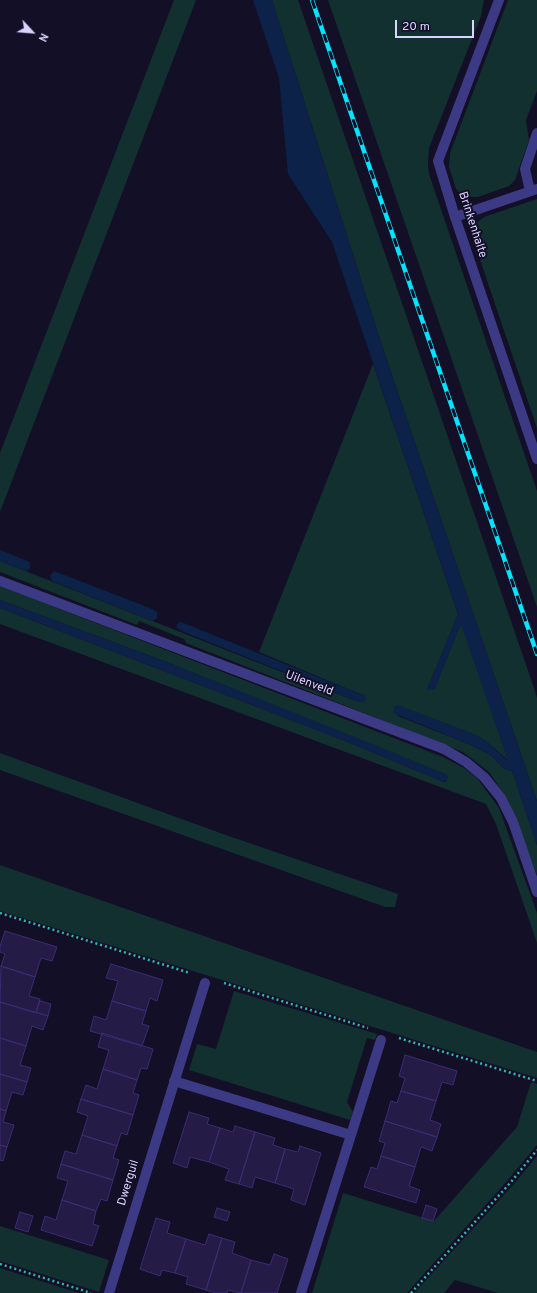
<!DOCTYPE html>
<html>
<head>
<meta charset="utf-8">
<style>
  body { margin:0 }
  #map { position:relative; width:537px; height:1293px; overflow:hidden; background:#130f26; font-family:Overpass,sans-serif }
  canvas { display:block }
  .north { position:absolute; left:12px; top:12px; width:40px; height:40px; -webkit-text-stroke:3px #130f26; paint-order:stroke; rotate:116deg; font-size:11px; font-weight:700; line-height:16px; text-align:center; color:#d9d4ff }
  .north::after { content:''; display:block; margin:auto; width:14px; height:18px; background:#d9d4ff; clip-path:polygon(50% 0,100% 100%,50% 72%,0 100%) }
  .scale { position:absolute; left:395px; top:20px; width:79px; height:18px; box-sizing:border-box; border:2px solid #d9d4ff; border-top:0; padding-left:5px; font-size:12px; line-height:14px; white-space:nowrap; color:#d9d4ff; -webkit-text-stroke:3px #130f26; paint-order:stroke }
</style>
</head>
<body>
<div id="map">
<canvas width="537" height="1293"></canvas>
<div class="north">N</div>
<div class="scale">20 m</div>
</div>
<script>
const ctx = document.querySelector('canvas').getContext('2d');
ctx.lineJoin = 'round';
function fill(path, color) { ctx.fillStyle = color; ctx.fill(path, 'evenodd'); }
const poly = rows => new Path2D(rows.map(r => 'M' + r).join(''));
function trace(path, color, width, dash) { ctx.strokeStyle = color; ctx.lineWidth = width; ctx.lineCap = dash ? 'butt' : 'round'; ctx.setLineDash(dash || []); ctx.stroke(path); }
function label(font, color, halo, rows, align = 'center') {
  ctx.font = font + ' Overpass,sans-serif'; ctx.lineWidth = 4; ctx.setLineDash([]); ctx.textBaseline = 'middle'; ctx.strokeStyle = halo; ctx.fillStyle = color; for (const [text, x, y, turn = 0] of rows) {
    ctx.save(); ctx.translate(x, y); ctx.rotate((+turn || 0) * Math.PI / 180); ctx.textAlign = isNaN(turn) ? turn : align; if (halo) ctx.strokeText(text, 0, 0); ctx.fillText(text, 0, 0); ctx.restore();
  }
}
fill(poly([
  [174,0,196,0,0,512,0,453],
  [272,0,298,0,534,688,537,698,537,801,383,349],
  [328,0,484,0,481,16,429,148,428,164,429,174,537,491,537,607],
  [508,0,537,0,537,91,526,120,529,140,515,180,509,186,478,197,469,197,460,193,456,189,449,167,450,153],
  [537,199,537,428,473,239,473,234,474,225,484,217],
  [373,364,458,614,427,690,434,690,461,623,509,761,486,741,471,733,398,706,394,707,398,716,471,745,490,755,505,769,512,771,537,845,537,875,506,797,489,772,463,752,186,643,184,639,139,621,137,625,0,572,0,561,353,700,365,696,259,652],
  [0,586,443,757,464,768,477,778,499,808,537,913,537,943,496,824,486,804,0,624,0,608,343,740,444,782,446,782,447,775,164,661,0,600],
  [0,753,223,834,398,894,395,907,385,907,0,770],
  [0,865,537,1052,537,1078,0,911],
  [234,991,377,1034,375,1040,367,1038,347,1102,353,1112,350,1120,189,1070,197,1044,216,1049],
  [531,1082,537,1084,537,1145,507,1181,407,1293,312,1293,343,1193,434,1221,517,1127],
  [537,1156,537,1293,498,1293,455,1280,444,1293,414,1293,513,1185],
  [0,1226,109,1260,99,1292,0,1261],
  [0,1268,79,1293,0,1293]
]), '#12302f');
fill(poly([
  [253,0,272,0,383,349,537,801,537,845,512,771,505,769,490,755,471,745,393,713,394,707,398,705,471,733,486,741,508,761,461,624,434,690,427,690,458,614,332,242,288,174,279,78],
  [0,550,30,562,30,569,26,571,0,561],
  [54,571,150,608,157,612,157,618,153,621,52,581,50,576],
  [0,600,164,661,370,743,447,775,449,778,444,782,343,740,0,608],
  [181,622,365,696,366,699,363,703,353,700,184,632,176,627,178,623]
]), '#0c2248');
const building = poly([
  [5,931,57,947,52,961,41,958,35,977,1,966,5,954,0,952,0,946,5,931],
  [111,964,163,980,157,1001,150,998,146,1011,112,1001,118,981,106,978,111,964],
  [1,966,35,977,29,996,40,999,36,1013,0,1002,1,966],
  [40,1001,51,1004,48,1016,36,1012,40,1001],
  [112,1001,146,1011,142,1024,149,1026,142,1046,90,1031,94,1016,106,1020,112,1001],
  [0,1002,48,1016,43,1030,32,1026,26,1046,0,1038,0,1002],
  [102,1033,153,1049,147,1069,141,1068,137,1080,103,1069,109,1050,98,1047,102,1033],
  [0,1038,26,1046,20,1065,31,1068,27,1082,0,1074,0,1038],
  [405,1055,457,1071,453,1085,442,1082,436,1101,401,1091,405,1078,399,1076,405,1055],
  [103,1069,137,1080,133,1093,139,1095,133,1115,81,1099,86,1085,97,1089,103,1069],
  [0,1074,27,1082,23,1095,12,1092,6,1111,0,1109,0,1074],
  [401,1091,436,1101,430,1120,441,1124,437,1137,385,1121,391,1101,397,1103,401,1091],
  [81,1099,133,1115,127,1135,121,1133,117,1146,82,1135,88,1116,77,1112,81,1099],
  [0,1109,6,1111,3,1122,14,1125,7,1147,0,1145,0,1109],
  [189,1112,209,1118,207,1124,220,1128,209,1162,190,1157,187,1168,173,1163,189,1112],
  [385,1121,437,1137,432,1151,421,1147,415,1167,381,1156,385,1143,379,1141,385,1121],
  [235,1126,255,1132,239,1184,225,1180,229,1169,209,1162,220,1128,233,1132,235,1126],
  [255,1132,275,1138,273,1145,285,1149,275,1183,255,1177,252,1188,239,1184,255,1132],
  [82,1135,117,1146,113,1158,119,1160,113,1180,61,1164,65,1151,76,1154,82,1135],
  [0,1145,7,1147,3,1161,0,1160,0,1145],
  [300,1146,321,1153,305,1205,291,1200,294,1189,275,1183,285,1149,298,1152,300,1146],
  [381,1156,415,1167,409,1186,420,1190,416,1203,364,1187,371,1167,377,1169,381,1156],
  [61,1164,113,1180,107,1201,101,1199,96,1211,62,1200,68,1181,57,1178,61,1164],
  [62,1200,96,1211,93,1224,99,1226,92,1246,41,1230,45,1216,56,1220,62,1200],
  [426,1205,437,1209,433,1221,422,1218,426,1205],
  [217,1208,230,1212,227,1221,214,1217,217,1208],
  [20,1212,33,1216,28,1232,15,1228,20,1212],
  [156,1218,170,1222,167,1233,186,1239,175,1273,162,1270,160,1276,140,1269,156,1218],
  [209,1234,222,1238,206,1290,186,1284,188,1277,175,1273,186,1239,205,1245,209,1234],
  [222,1238,235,1242,232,1253,251,1260,241,1293,228,1290,227,1293,216,1293,206,1290,222,1238],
  [274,1254,288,1259,277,1293,241,1293,251,1260,270,1265,274,1254]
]);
fill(building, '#241b47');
trace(building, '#3b2d73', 1);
trace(poly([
  [0,913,190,973],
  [224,983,368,1028],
  [399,1038,537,1081],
  [0,1264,91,1293],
  [411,1293,511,1182,537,1150]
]), '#2fb8b0', 2.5, [2, 3]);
trace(poly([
  [530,191,525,169,537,133],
  [455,217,537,189]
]), '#3d3a85', 10);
trace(poly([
  [499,0,438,161,455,217,537,459],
  [0,581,444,749,466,762,484,777,501,798,513,822,537,892],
  [174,1081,351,1135,301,1293],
  [351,1135,381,1040],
  [109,1293,205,983]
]), '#3d3a85', 10);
const rail = poly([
  [312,0,537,654]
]);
trace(rail, '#00e5ff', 4.5);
trace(rail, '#130f26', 3, [9]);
label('12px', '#d9d4ff', '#130f26', [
  ["Brinkenhalte",472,225,72],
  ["Uilenveld",309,684,21],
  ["Dwerguil",129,1183,-73]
]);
</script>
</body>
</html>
